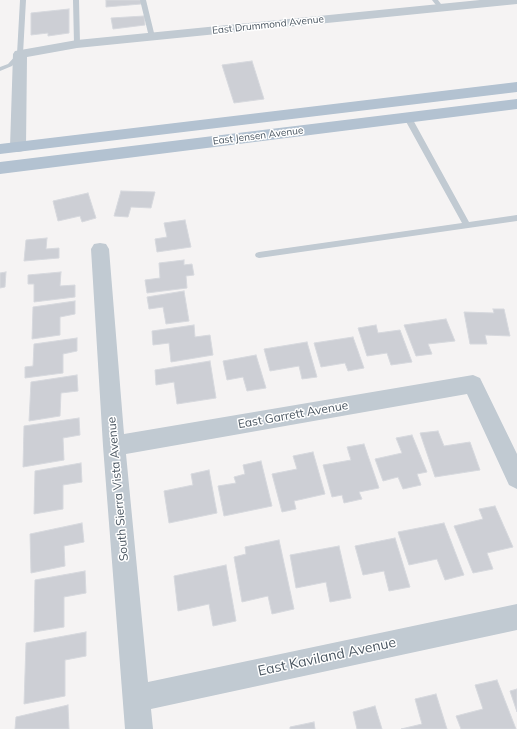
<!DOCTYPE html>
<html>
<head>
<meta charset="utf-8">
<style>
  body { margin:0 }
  canvas { display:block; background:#f5f3f3 }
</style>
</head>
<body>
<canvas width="517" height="729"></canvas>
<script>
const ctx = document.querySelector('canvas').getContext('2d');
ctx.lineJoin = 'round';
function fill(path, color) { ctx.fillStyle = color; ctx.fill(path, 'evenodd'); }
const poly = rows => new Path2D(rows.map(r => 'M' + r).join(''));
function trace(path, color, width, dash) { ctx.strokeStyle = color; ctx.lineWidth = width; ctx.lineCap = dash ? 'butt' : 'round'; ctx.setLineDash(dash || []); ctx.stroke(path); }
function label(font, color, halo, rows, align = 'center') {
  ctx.font = font + ' Mulish,sans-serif'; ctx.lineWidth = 3; ctx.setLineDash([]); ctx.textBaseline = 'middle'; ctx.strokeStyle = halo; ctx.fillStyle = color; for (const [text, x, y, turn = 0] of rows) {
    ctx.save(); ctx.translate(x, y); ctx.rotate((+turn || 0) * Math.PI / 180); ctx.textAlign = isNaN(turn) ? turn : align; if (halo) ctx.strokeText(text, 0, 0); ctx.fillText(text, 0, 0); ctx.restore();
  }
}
const building = poly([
  [106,0,143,0,141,4,106,7,106,0],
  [69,9,69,33,48,36,48,33,31,35,31,13,69,9],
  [144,16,145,25,113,29,111,18,144,16],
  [252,61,264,99,234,103,222,65,252,61],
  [121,191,155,192,151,208,131,207,128,217,114,216,121,191],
  [88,193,96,218,82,222,80,216,58,221,53,201,88,193],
  [185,220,191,247,157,252,155,239,167,237,164,223,185,220],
  [47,238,46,249,59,248,59,258,24,261,26,240,47,238],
  [184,260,184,265,192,264,194,275,186,276,187,288,147,293,145,280,160,278,159,263,184,260],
  [6,272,5,287,0,288,0,273,6,272],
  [61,272,60,286,75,285,75,297,34,302,34,284,28,284,28,275,61,272],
  [184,291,189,321,166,324,163,307,149,309,147,297,184,291],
  [75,301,75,314,60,317,60,335,32,339,33,307,75,301],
  [493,309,504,309,510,336,485,335,487,344,470,344,464,312,494,313,493,309],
  [446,319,455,341,428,344,432,354,416,356,404,325,446,319],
  [194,325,195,337,210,335,213,355,171,362,169,343,153,345,152,331,194,325],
  [376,325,378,333,400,330,412,362,391,365,387,353,367,356,358,328,376,325],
  [353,337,364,368,348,371,345,363,321,367,314,343,353,337],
  [77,338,77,351,63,354,63,373,25,378,25,367,33,366,34,344,77,338],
  [307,342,317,377,302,379,299,366,270,371,264,349,307,342],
  [256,355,266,388,247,391,243,377,227,380,223,361,256,355],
  [210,361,216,398,177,404,174,382,156,385,155,370,210,361],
  [77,375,78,391,61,393,60,416,29,421,31,382,77,375],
  [79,418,80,435,63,438,64,460,23,467,24,426,79,418],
  [438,431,444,446,470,442,480,470,435,477,420,433,438,431],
  [412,435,427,472,417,474,421,485,403,489,398,477,383,481,375,459,402,453,396,438,412,435],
  [364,444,379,488,359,492,362,499,344,503,342,495,332,497,323,465,351,460,347,447,364,444],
  [313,452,325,494,294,501,296,509,282,512,272,474,297,469,293,456,313,452],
  [261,461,272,506,224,516,218,486,236,483,234,477,245,474,243,465,261,461],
  [81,463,82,482,63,485,63,509,34,514,35,471,81,463],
  [209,470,217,513,169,523,164,491,193,485,191,474,209,470],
  [495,506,513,547,487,553,493,569,473,573,454,526,483,519,479,509,495,506],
  [82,523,84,542,64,546,65,566,31,573,30,534,82,523],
  [444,523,464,575,445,580,437,559,409,565,398,532,444,523],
  [395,538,410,587,389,591,384,571,363,575,355,546,395,538],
  [279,540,294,609,272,614,268,596,242,602,234,557,246,554,245,547,279,540],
  [339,546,351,598,330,602,326,582,296,588,290,555,339,546],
  [226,565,236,621,213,626,209,604,178,611,174,576,226,565],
  [85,571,86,593,64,597,64,627,34,632,35,580,85,571],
  [86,632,86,656,65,660,65,696,24,704,26,643,86,632],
  [497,680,516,729,461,729,456,716,483,709,475,685,497,680],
  [517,689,517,712,510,691,517,689],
  [436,694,447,729,401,729,422,724,415,699,436,694],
  [68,705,69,729,15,729,16,717,68,705],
  [375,706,382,729,357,729,353,712,375,706],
  [314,722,315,729,290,729,290,727,314,722]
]);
fill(building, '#cdcfd5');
trace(building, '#d7d9de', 1);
fill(poly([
  [20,0,26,0,23,54,12,66,0,71,0,67,8,64,17,54,20,0],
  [73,0,79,0,80,44,77,46,74,44,73,0],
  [140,0,146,0,155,37,154,38,149,37,140,0],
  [432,0,438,0,444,8,443,9,439,9,432,0],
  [405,116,408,116,412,118,469,222,517,215,517,221,259,258,256,257,255,255,256,253,259,252,462,223,404,118,405,116]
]), '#c1cad2');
fill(poly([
  [480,0,517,0,517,4,77,48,27,57,26,147,23,151,18,152,13,151,10,147,13,54,15,51,77,40,480,0],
  [100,243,106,244,109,249,124,434,473,375,480,378,517,454,517,489,509,485,467,394,126,454,148,682,517,604,517,630,151,709,153,729,125,729,103,446,91,249,94,244,100,243]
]), '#c1cad2');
fill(poly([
  [517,82,517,92,0,154,0,144,517,82],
  [517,99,517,109,0,174,0,162,517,99]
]), '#b3c2d1');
label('10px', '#4a5661', '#fff', [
  ["East Drummond Avenue",268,25,-6],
  ["East Jensen Avenue",258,136,-7]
]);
label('12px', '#4a5661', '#fff', [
  ["East Garrett Avenue",293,415,-10],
  ["South Sierra Vista Avenue",118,489,-95]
]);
label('14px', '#4a5661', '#fff', [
  ["East Kaviland Avenue",327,657,-12]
]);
</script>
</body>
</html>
